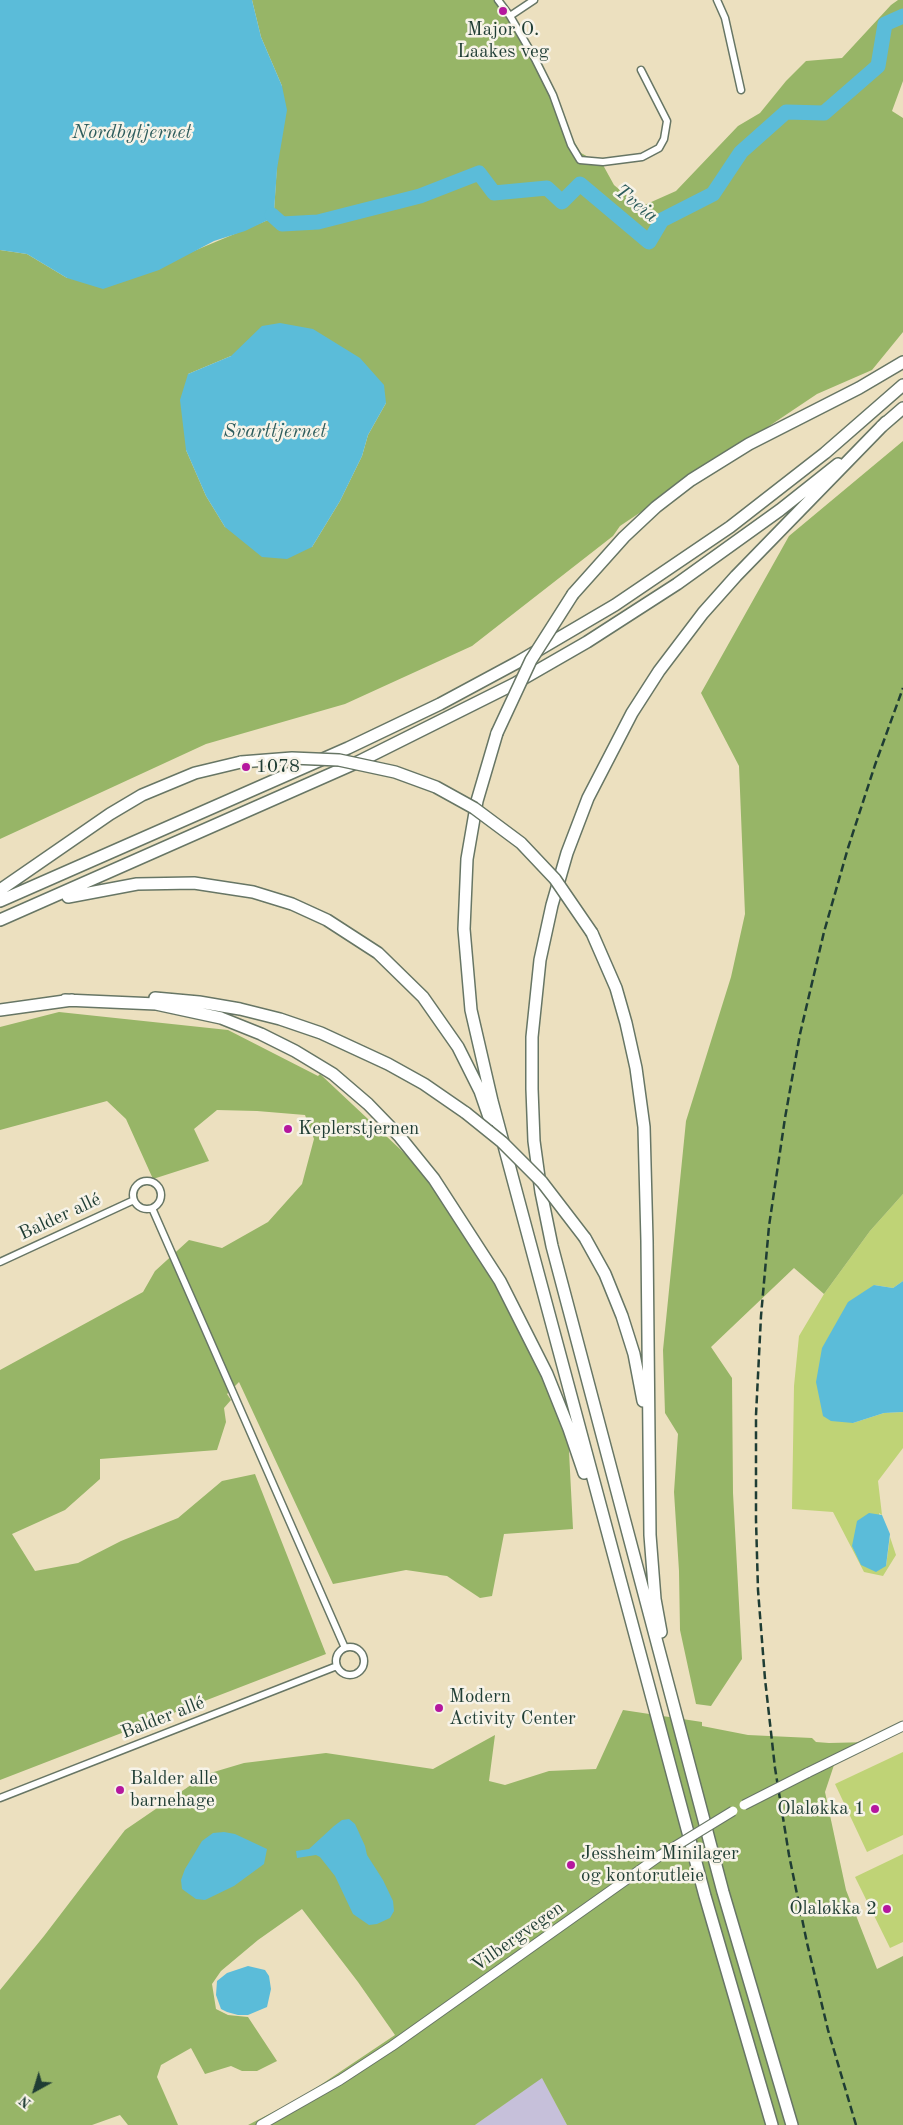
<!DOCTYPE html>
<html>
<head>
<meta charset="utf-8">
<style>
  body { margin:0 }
  #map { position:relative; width:903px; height:2125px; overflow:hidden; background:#ece0bf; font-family:"Old Standard TT",serif }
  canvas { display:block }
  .north { position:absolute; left:10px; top:2065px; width:50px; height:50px; -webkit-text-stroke:4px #f7f3e8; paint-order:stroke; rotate:219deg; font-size:14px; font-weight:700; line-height:20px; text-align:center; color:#1f3d34 }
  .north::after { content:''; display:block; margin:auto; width:18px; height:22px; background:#1f3d34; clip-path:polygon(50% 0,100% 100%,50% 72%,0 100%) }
</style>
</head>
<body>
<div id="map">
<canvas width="903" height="2125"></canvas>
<div class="north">N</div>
</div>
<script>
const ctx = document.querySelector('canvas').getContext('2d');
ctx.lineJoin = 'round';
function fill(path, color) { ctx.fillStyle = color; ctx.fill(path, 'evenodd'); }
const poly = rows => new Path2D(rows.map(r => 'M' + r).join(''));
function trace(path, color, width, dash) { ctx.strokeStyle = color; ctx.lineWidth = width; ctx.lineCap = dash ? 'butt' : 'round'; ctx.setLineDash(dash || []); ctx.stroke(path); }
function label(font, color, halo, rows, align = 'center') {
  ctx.font = font + ' "Old Standard TT",serif'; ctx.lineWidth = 5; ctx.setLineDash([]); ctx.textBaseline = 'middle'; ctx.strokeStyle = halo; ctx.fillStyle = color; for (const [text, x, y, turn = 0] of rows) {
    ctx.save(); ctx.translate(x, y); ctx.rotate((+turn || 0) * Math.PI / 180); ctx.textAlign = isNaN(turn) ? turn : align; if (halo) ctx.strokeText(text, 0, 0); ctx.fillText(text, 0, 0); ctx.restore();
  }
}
fill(poly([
  [542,2077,567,2125,475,2125]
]), '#c6c0da');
fill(poly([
  [903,1194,903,1281,893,1288,874,1285,853,1423,884,1413,903,1412,903,1448,878,1481,882,1515,879,1513,886,1566,890,1537,896,1555,883,1576,864,1572,833,1512,792,1509,794,1386,799,1336,824,1294,870,1231],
  [903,1752,903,1835,867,1852,835,1784],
  [903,1854,903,1942,890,1948,855,1877]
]), '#bfd376');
fill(poly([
  [252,0,501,0,537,56,557,113,581,153,603,165,614,185,640,207,676,191,738,126,760,113,786,81,806,61,842,58,891,5,898,0,903,0,903,81,892,111,903,118,903,332,872,370,817,394,620,526,613,536,472,646,345,704,206,744,0,839,0,250,27,254,67,278,189,253,268,220,274,212,282,86,261,37],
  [231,356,386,403,368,435,362,456,340,501,312,547,225,527,206,496,186,450,188,374],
  [903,441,903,1194,870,1231,824,1294,794,1268,711,1347,732,1378,733,1493,742,1659,711,1706,696,1704,680,1630,679,1571,674,1492,678,1434,665,1413,663,1350,686,1121,731,977,745,914,739,766,701,693,789,536],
  [59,1012,228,1030,318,1076,320,1074,417,1165,504,1296,568,1432,573,1529,504,1534,492,1596,480,1598,447,1576,406,1570,333,1584,239,1382,227,1394,231,1400,224,1408,226,1422,217,1450,100,1459,100,1479,65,1510,12,1534,35,1571,78,1563,121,1541,178,1518,222,1481,255,1474,326,1654,0,1780,0,1370,143,1292,155,1271,189,1240,222,1248,268,1222,302,1184,314,1139,305,1115,257,1111,217,1110,194,1129,209,1161,153,1179,126,1119,107,1101,0,1130,0,1027],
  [623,1710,702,1722,702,1726,748,1735,812,1738,816,1742,829,1743,871,1742,834,1765,825,1792,846,1890,877,1969,903,1956,903,2125,567,2125,542,2078,475,2125,248,2125,304,2096,395,2035,358,1982,302,1909,258,1940,221,1971,212,1984,216,2009,228,2015,248,2017,277,2061,257,2071,242,2071,231,2066,205,2074,191,2048,161,2065,157,2077,178,2125,128,2125,120,2115,92,2125,0,2125,0,1990,44,1936,125,1830,207,1774,244,1763,326,1753,433,1769,495,1735,489,1781,505,1785,549,1771,596,1769]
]), '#97b567');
fill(poly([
  [0,0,252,0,261,37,282,86,287,110,277,169,274,212,272,215,268,220,245,231,214,241,159,270,103,289,67,278,27,254,0,250],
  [280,323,313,329,360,358,384,385,386,403,368,435,362,456,340,501,312,547,287,559,262,557,225,527,206,496,186,450,180,400,188,374,231,356,262,326],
  [903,1281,903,1412,884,1413,853,1423,831,1421,823,1416,816,1382,822,1348,848,1302,874,1285,893,1288],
  [869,1513,882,1515,890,1534,886,1566,876,1572,861,1565,852,1546,857,1521],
  [349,1819,355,1824,365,1846,367,1855,383,1880,393,1901,394,1911,390,1918,377,1924,369,1925,353,1914,335,1876,320,1857,316,1855,297,1858,296,1851,309,1849,334,1826,342,1820],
  [224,1832,235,1834,267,1849,264,1864,234,1886,205,1900,196,1899,182,1889,181,1880,185,1869,202,1841,213,1833],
  [248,1966,265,1970,269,1976,271,1989,267,2007,248,2015,238,2015,227,2012,221,2009,216,1995,217,1981,227,1973]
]), '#5bbcd9');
trace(poly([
  [272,215,282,224,318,222,420,196,479,173,494,193,547,188,562,202,580,184,649,242,662,220,713,194,741,152,786,112,824,113,878,66,885,24,903,16]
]), '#5bbcd9', 15);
const street = poly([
  [498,0,510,16,535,59,553,95,571,145,580,160,603,162,642,157,659,148,664,139,667,121,641,70],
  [717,0,725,18,741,90],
  [510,16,534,0],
  '133 1195a14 14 0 1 1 28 0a14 14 0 1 1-28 0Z',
  [152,1208,345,1648],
  [0,1262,134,1200],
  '336 1661a14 14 0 1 1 28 0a14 14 0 1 1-28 0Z',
  [0,1798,337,1666]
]);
const secondary = poly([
  [807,1773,903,1726],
  [261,2125,340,2080,392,2046,661,1855]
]);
const highway = poly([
  [881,427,903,408],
  [573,594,624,537,656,507,691,480,749,444,859,388,903,362],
  [497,733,477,801,467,859,464,929,471,1010,492,1101,705,1896,772,2125],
  [0,890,110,814,142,795,195,773,241,762],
  [68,897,137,884,194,883,253,892,292,904,327,920,378,953,423,997,458,1047,480,1091,490,1120],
  [0,901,348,748,440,704,518,662,615,605,730,527,825,453,903,385],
  [0,920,358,762,514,684,587,642,677,584,780,510,838,464],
  [592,933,616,988,626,1023,636,1068,644,1127,647,1241,650,1535,655,1599,661,1632],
  [155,998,199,1002,240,1009,280,1019,321,1033,388,1064,424,1084,466,1113],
  [65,1000,156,1004,221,1018,261,1034,295,1051,333,1074,368,1104,400,1137,434,1179,500,1281,547,1374,569,1429,584,1473],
  [0,1010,72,1000],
  [585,1238,605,1274,622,1316,634,1354,643,1401],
  [792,2125,723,1892,552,1246,541,1192,534,1141,532,1089,532,1037,540,960,552,905,567,853,588,798,632,713,659,671,703,613,736,576,886,422]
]);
trace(street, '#677665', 9);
trace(secondary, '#677665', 11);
trace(highway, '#677665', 14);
trace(street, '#fff', 6);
trace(secondary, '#fff', 9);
trace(highway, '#fff', 11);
trace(poly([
  [856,2125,828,2030,807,1943,789,1855,775,1768,765,1679,758,1590,756,1520,756,1415,761,1316,769,1226,785,1118,800,1034,824,932,848,848,875,765,903,688]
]), '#1f3d34', 2.5, [8, 4]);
const secondaryBridge = poly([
  [744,1805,807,1773],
  [661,1855,733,1811]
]);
const highwayBridge = poly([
  [497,733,531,660,573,594],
  [241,762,292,758,339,760,395,772,436,787,474,808,521,843,555,879,592,933],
  [466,1113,502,1142,542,1182,585,1238]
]);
trace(secondaryBridge, '#677665', 11, []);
trace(highwayBridge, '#677665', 14, []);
trace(secondaryBridge, '#fff', 9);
trace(highwayBridge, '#fff', 11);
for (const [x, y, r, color] of [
  [503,11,5,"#b5179e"],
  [246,767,5,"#b5179e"],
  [288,1129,5,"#b5179e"],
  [439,1708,5,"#b5179e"],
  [120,1790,5,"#b5179e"],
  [875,1809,5,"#b5179e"],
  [571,1865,5,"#b5179e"],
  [887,1909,5,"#b5179e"]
]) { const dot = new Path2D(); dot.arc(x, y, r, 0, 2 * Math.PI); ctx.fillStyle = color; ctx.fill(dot); trace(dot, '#f7f3e8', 2); }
label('19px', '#1f3d34', '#f7f3e8', [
  ["Major O.",503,30,"center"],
  ["Laakes veg",503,52,"center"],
  ["1078",256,767],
  ["Keplerstjernen",298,1129],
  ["Modern",449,1697],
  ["Activity Center",449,1719],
  ["Balder alle",130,1779],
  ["barnehage",130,1801],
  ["Olaløkka 1",865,1809,"right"],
  ["Jessheim Minilager",581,1854],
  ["og kontorutleie",581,1876],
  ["Olaløkka 2",877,1909,"right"]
], 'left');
label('19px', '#1f3d34', '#f7f3e8', [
  ["Balder allé",60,1217,-25],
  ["Balder allé",163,1718,-21],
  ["Vilbergvegen",518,1937,-35]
]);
label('italic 20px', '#2e5d5d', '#f7f3e8', [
  ["Nordbytjernet",132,133],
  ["Tveia",636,204,38],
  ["Svarttjernet",275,432]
]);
</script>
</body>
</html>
